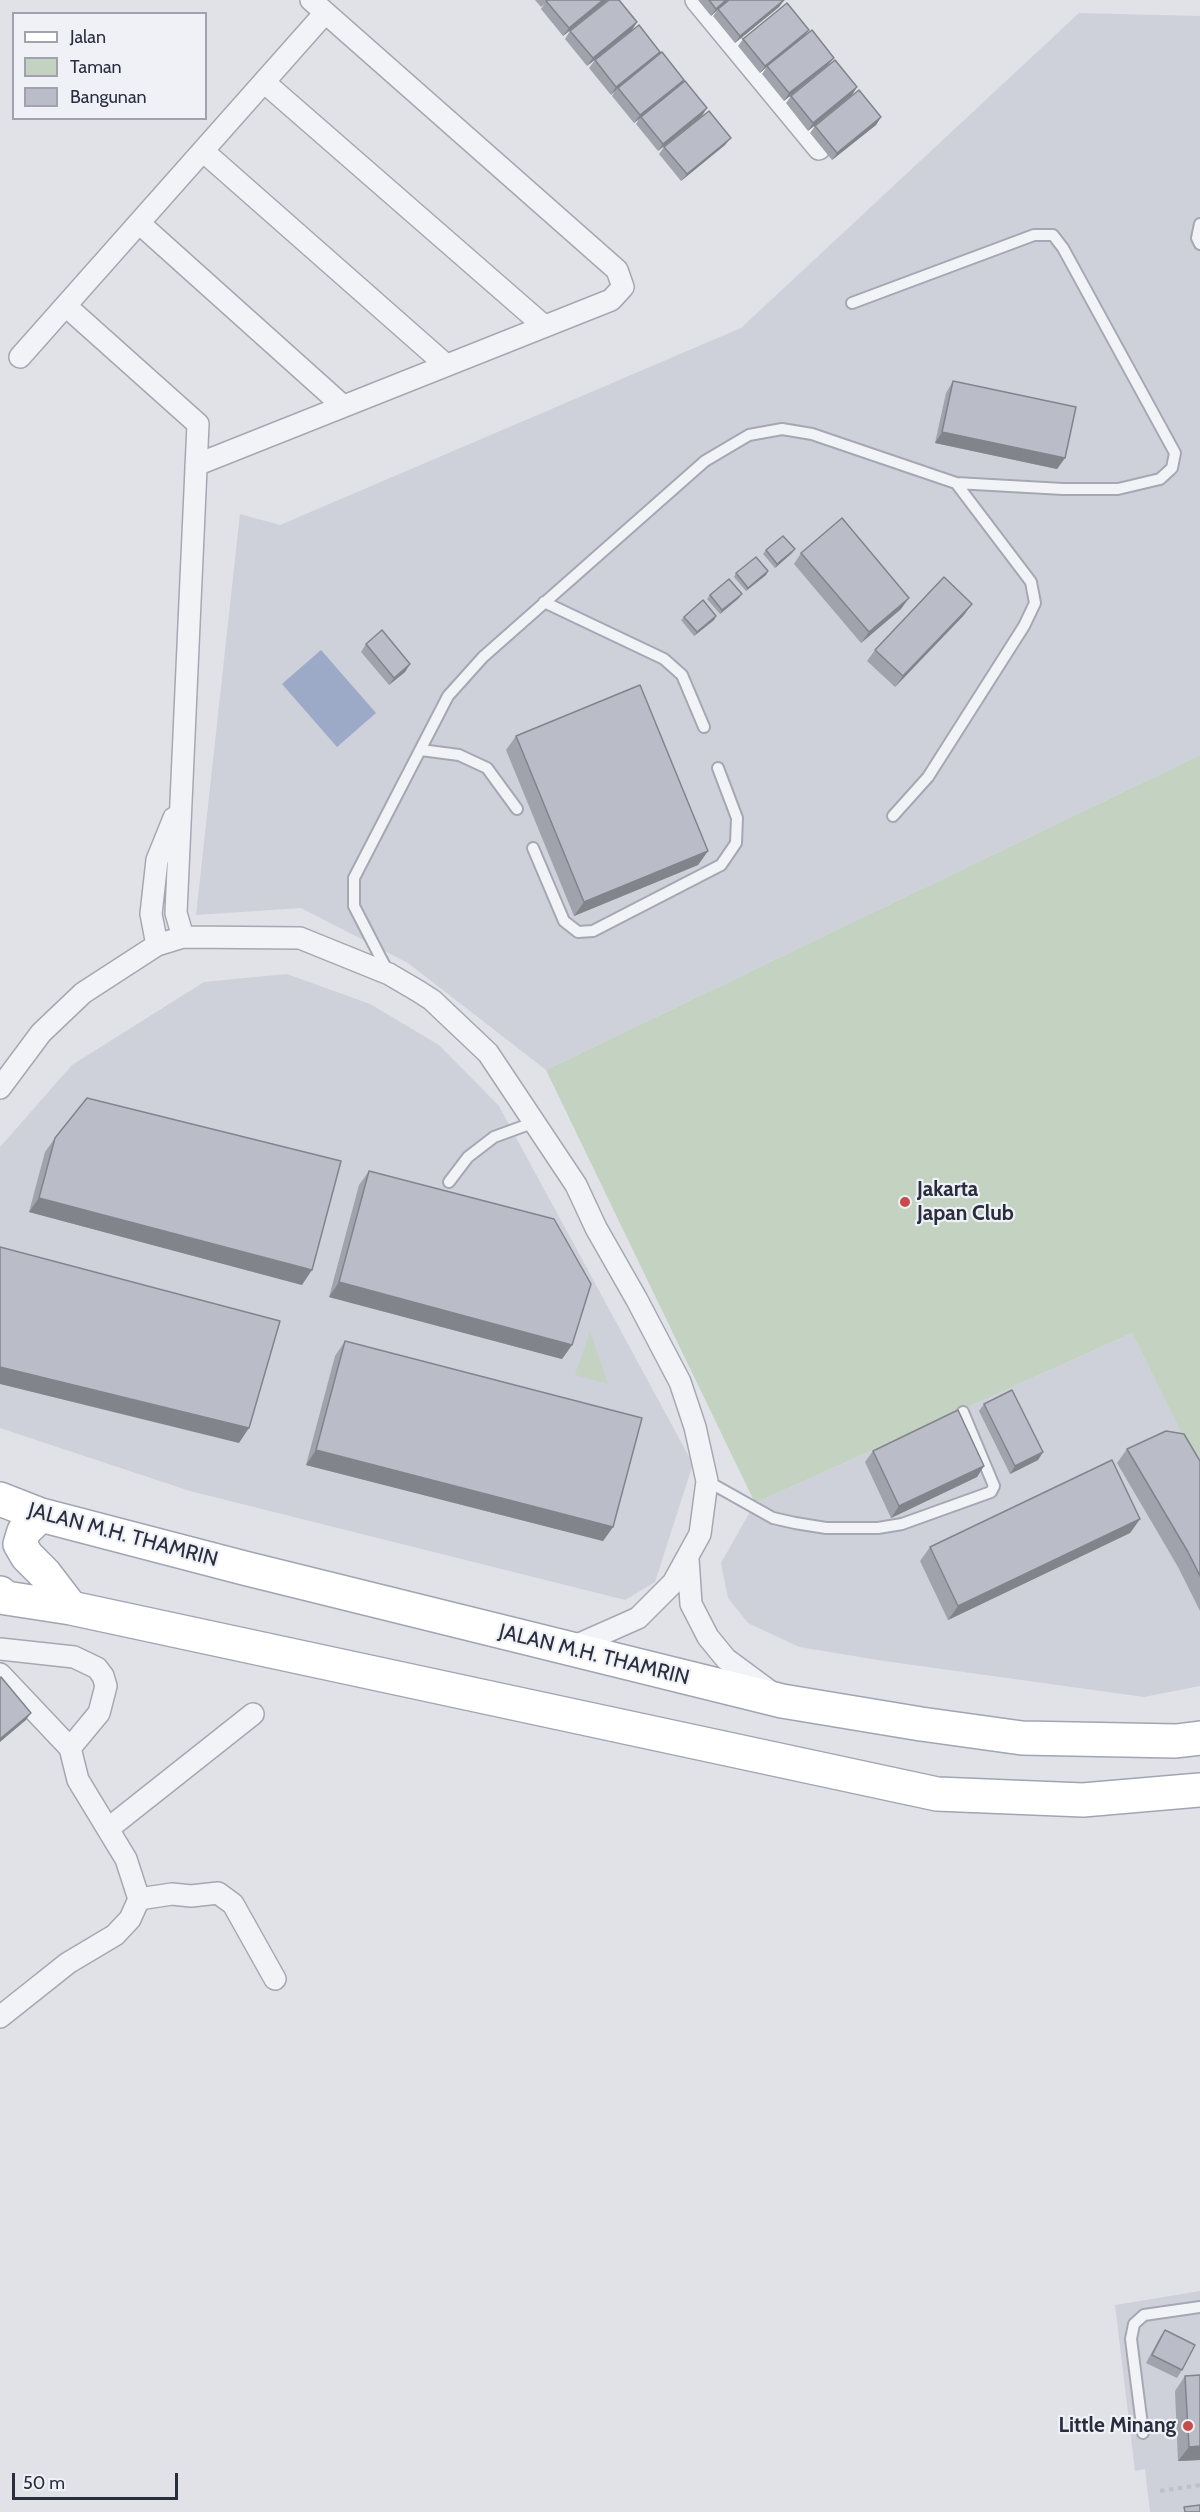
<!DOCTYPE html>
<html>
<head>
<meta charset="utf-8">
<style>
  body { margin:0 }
  #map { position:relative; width:1200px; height:2512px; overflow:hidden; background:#e0e2e8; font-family:Cabin,sans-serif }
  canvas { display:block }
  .legend { position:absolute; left:12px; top:12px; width:195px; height:108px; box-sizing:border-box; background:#eff1f6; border:2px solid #a0a3ad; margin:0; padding:8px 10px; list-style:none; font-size:18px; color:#292e3f }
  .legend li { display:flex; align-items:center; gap:12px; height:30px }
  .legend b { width:30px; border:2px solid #a0a3ad }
  .scale { position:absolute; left:12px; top:2473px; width:166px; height:27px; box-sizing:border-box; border:3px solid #292e3f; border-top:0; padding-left:8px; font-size:18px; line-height:21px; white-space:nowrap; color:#292e3f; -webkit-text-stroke:4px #eff1f6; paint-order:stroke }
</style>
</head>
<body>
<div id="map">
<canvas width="1200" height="2512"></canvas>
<ul class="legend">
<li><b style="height:8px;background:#fff"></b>Jalan</li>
<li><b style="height:16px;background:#c3d2c1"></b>Taman</li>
<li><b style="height:16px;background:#babdc8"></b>Bangunan</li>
</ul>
<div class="scale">50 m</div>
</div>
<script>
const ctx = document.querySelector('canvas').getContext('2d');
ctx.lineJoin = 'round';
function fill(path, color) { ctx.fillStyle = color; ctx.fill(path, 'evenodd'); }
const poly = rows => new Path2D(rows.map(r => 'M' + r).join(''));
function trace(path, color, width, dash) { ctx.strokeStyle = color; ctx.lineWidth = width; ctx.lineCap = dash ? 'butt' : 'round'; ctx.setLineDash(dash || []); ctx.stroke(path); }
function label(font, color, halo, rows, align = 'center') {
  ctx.font = font + ' Cabin,sans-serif'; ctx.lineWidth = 4.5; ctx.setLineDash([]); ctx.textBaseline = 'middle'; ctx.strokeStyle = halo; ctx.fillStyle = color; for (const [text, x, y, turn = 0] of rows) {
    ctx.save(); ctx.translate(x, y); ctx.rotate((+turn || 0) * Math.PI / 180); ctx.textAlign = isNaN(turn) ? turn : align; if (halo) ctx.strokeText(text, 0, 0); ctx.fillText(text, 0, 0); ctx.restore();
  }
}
fill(poly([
  [1079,13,1200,16,1200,755,546,1070,408,963,301,908,196,915,240,514,280,525,741,328],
  [287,974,370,1004,439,1045,499,1106,693,1464,655,1582,625,1600,190,1491,0,1428,0,1147,72,1065,204,982],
  [1132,1333,1200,1471,1200,1686,1144,1697,884,1661,799,1647,748,1623,728,1598,721,1563,755,1503],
  [1200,2291,1200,2512,1150,2512,1145,2469,1135,2471,1115,2305]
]), '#ced1da');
fill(poly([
  [1200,755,1200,1471,1132,1333,755,1503,546,1070],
  [590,1332,608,1384,575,1375]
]), '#c3d2c1');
fill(poly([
  [321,650,376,713,337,747,282,684]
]), '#9caac7');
const lane = poly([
  [1200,224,1197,238,1200,244],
  [544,602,664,659,682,675,704,727],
  [421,750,459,755,487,768,517,809],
  [893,816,928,777,1024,626,1035,603,1031,582,956,483],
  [533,848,564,921,578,932,593,931,721,865,736,843,737,818,718,768],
  [388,972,354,906,354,878,448,696,483,657,705,461,749,435,782,429,812,434,956,483,1063,489,1118,489,1160,479,1172,468,1175,453,1063,248,1053,235,1034,235,852,303],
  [449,1182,468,1157,494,1137,535,1122],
  [707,1481,773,1518,795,1523,826,1528,878,1528,902,1524,991,1492,994,1486,963,1412],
  [1143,2433,1131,2339,1134,2324,1144,2315,1200,2307]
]);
const street = poly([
  [696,0,819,149],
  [264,82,544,326],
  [203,151,446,365],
  [139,223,343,406],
  [66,306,198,424,176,913,183,937],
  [20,357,325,13],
  [196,465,611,300,623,287,617,270,311,0],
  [157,945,151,914,157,860,174,818],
  [0,1088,41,1033,83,993,157,945,183,937,300,938,389,974,418,991,432,1000,488,1053,576,1185,596,1228,637,1300,680,1382,695,1427,707,1481,700,1534,673,1583,638,1618,568,1649],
  [688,1559,691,1604,708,1637,726,1659,772,1693],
  [0,1649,74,1657,97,1668,103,1676,106,1686,99,1713,70,1748,78,1780,126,1859,139,1899,130,1919,115,1935,68,1963,0,2017],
  [0,1674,70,1748],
  [109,1828,253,1714],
  [139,1899,172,1894,191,1896,218,1893,233,1904,275,1979]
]);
const primary = poly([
  [0,1499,41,1515,244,1568,782,1701,921,1724,1022,1738,1176,1741,1200,1738],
  [41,1515,24,1531,20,1544,27,1556,45,1574,71,1608],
  [0,1593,6,1598,71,1608,937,1794,1083,1800,1200,1790]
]);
trace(lane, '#a5a8b2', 14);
trace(street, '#a5a8b2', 24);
trace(primary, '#a0a5b3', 36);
trace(poly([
  [1160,2491,1200,2485]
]), '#bec0c7', 4, [4.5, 4.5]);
trace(lane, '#f2f3f7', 10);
trace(street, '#f2f3f7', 21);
trace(primary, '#fff', 33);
fill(poly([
  [535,0,608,0,563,36,541,9,544,4,541,7],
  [698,0,784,0,779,7,735,43,713,16,717,11,711,16],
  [637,22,632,30,587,66,565,39,570,31],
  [806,35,834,58,828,65,784,101,762,74,766,68,760,73,738,46,743,39],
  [660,52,658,56,680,85,702,116,658,151,636,124,639,119,634,123,612,96,615,91,611,95,589,68,595,60],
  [857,87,852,95,808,131,786,103,791,96],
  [881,117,876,125,832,160,810,133,815,126],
  [725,145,681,181,659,154,664,147],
  [953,381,1065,458,1057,469,935,443,946,393],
  [766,550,792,553,775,568,763,554],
  [801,553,901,609,861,643,794,564],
  [768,571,766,575,746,591,734,577,736,573],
  [710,595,739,598,720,614,707,599],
  [964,615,895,687,867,661,875,650],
  [716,616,714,620,694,636,681,620,684,617],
  [366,644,410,664,405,672,389,685,361,652],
  [516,736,708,851,698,865,574,916,506,750],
  [55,1138,302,1285,29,1212,45,1152],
  [369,1171,572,1345,562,1359,329,1297,359,1185],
  [345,1341,613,1527,603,1541,306,1465,335,1356],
  [984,1404,1043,1452,1038,1460,1010,1474,979,1411],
  [1127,1449,1200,1461,1200,1611,1178,1567,1117,1463],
  [873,1451,984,1466,977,1477,891,1518,865,1462],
  [1140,1519,1130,1533,948,1620,920,1561,930,1547],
  [1165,2330,1182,2370,1177,2378,1146,2363,1160,2337],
  [1185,2376,1200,2460,1178,2461,1175,2391]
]), '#a0a3ac');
fill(poly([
  [603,0,608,0,563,36,569,28],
  [726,0,730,0,718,9,711,16,716,9],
  [784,0,779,7,735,43,740,36],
  [637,22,632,30,587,66,593,58],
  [809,30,804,37,767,66,760,73,765,66],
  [660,52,655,59,618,88,611,95,616,87],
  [834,58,828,65,784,101,789,93],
  [684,80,679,87,634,123,640,115],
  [857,87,852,95,808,131,813,123],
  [707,108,702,116,658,151,663,144],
  [881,117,876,125,832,160,837,153],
  [731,138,725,145,681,181,687,174],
  [942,432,1065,458,1057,469,935,443],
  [795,549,792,553,775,568,777,564],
  [768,571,766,575,746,591,748,588],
  [742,594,739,598,720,614,722,610],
  [909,598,901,609,861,643,869,632],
  [972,604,964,615,895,687,903,676],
  [716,616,714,620,694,636,697,632],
  [410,664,405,672,389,685,394,678],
  [708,851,698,865,574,916,584,902],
  [39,1198,312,1270,302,1285,29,1212],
  [339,1282,572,1345,562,1359,329,1297],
  [0,1367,249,1428,239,1443,0,1384],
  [316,1450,613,1527,603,1541,306,1465],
  [1043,1452,1038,1460,1010,1474,1015,1466],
  [984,1466,977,1477,891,1518,899,1506],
  [1140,1519,1130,1533,948,1620,958,1606],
  [31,1713,26,1720,0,1742,0,1739],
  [1200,2446,1200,2460,1178,2461,1189,2447]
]), '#82848c');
const building = poly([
  [548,0,603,0,569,28,546,1,548,0],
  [609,0,619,0,637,22,593,58,570,31,609,0],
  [709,0,726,0,716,9,709,0],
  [729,0,784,0,740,36,718,9,729,0],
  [787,3,809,30,765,66,743,39,787,3],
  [639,25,660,52,616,87,595,60,639,25],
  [812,30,834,58,789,93,767,66,812,30],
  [662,52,684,80,640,115,618,88,662,52],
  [835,60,857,87,813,123,791,96,835,60],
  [685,81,707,108,663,144,641,117,685,81],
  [859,90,881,117,837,153,815,126,859,90],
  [709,111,731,138,687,174,664,147,709,111],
  [953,381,1076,407,1065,458,942,432,953,381],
  [842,518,909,598,869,632,801,553,842,518],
  [783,536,795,549,777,564,766,550,783,536],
  [756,557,768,571,748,588,736,573,756,557],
  [944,577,972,604,903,676,875,650,944,577],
  [729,579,742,594,722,610,710,595,729,579],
  [703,600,716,616,697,632,684,617,703,600],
  [382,630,410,664,394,678,366,644,382,630],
  [640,685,708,851,584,902,516,736,640,685],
  [87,1098,341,1161,312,1270,39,1198,55,1138,87,1098],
  [369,1171,554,1219,591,1284,572,1345,339,1282,369,1171],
  [0,1247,280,1321,249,1428,0,1367,0,1247],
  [345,1341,642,1418,613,1527,316,1450,345,1341],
  [1012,1390,1043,1452,1015,1466,984,1404,1012,1390],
  [958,1410,984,1466,899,1506,873,1451,958,1410],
  [1166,1431,1184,1434,1200,1461,1200,1576,1188,1552,1127,1449,1166,1431],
  [1112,1460,1140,1519,958,1606,930,1547,1112,1460],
  [1,1677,31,1713,0,1739,0,1678,1,1677],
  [1165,2330,1195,2345,1182,2370,1152,2355,1165,2330],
  [1200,2375,1200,2446,1189,2447,1185,2376,1200,2375],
  [1200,2505,1200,2512,1185,2512,1184,2507,1200,2505]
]);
fill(building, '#babdc8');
trace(building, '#82848c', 1.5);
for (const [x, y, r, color] of [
  [905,1202,6,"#c84a4a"],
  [1188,2426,6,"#c84a4a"]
]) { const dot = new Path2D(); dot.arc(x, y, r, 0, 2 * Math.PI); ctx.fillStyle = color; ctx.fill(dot); trace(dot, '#eff1f6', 2); }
label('bold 21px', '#292e3f', '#eff1f6', [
  ["Jakarta",917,1190],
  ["Japan Club",917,1214],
  ["Little Minang",1176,2426,"right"]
], 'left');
label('21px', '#292e3f', '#eff1f6', [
  ["JALAN M.H. THAMRIN",123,1535,15],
  ["JALAN M.H. THAMRIN",594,1655,14]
]);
</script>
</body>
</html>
